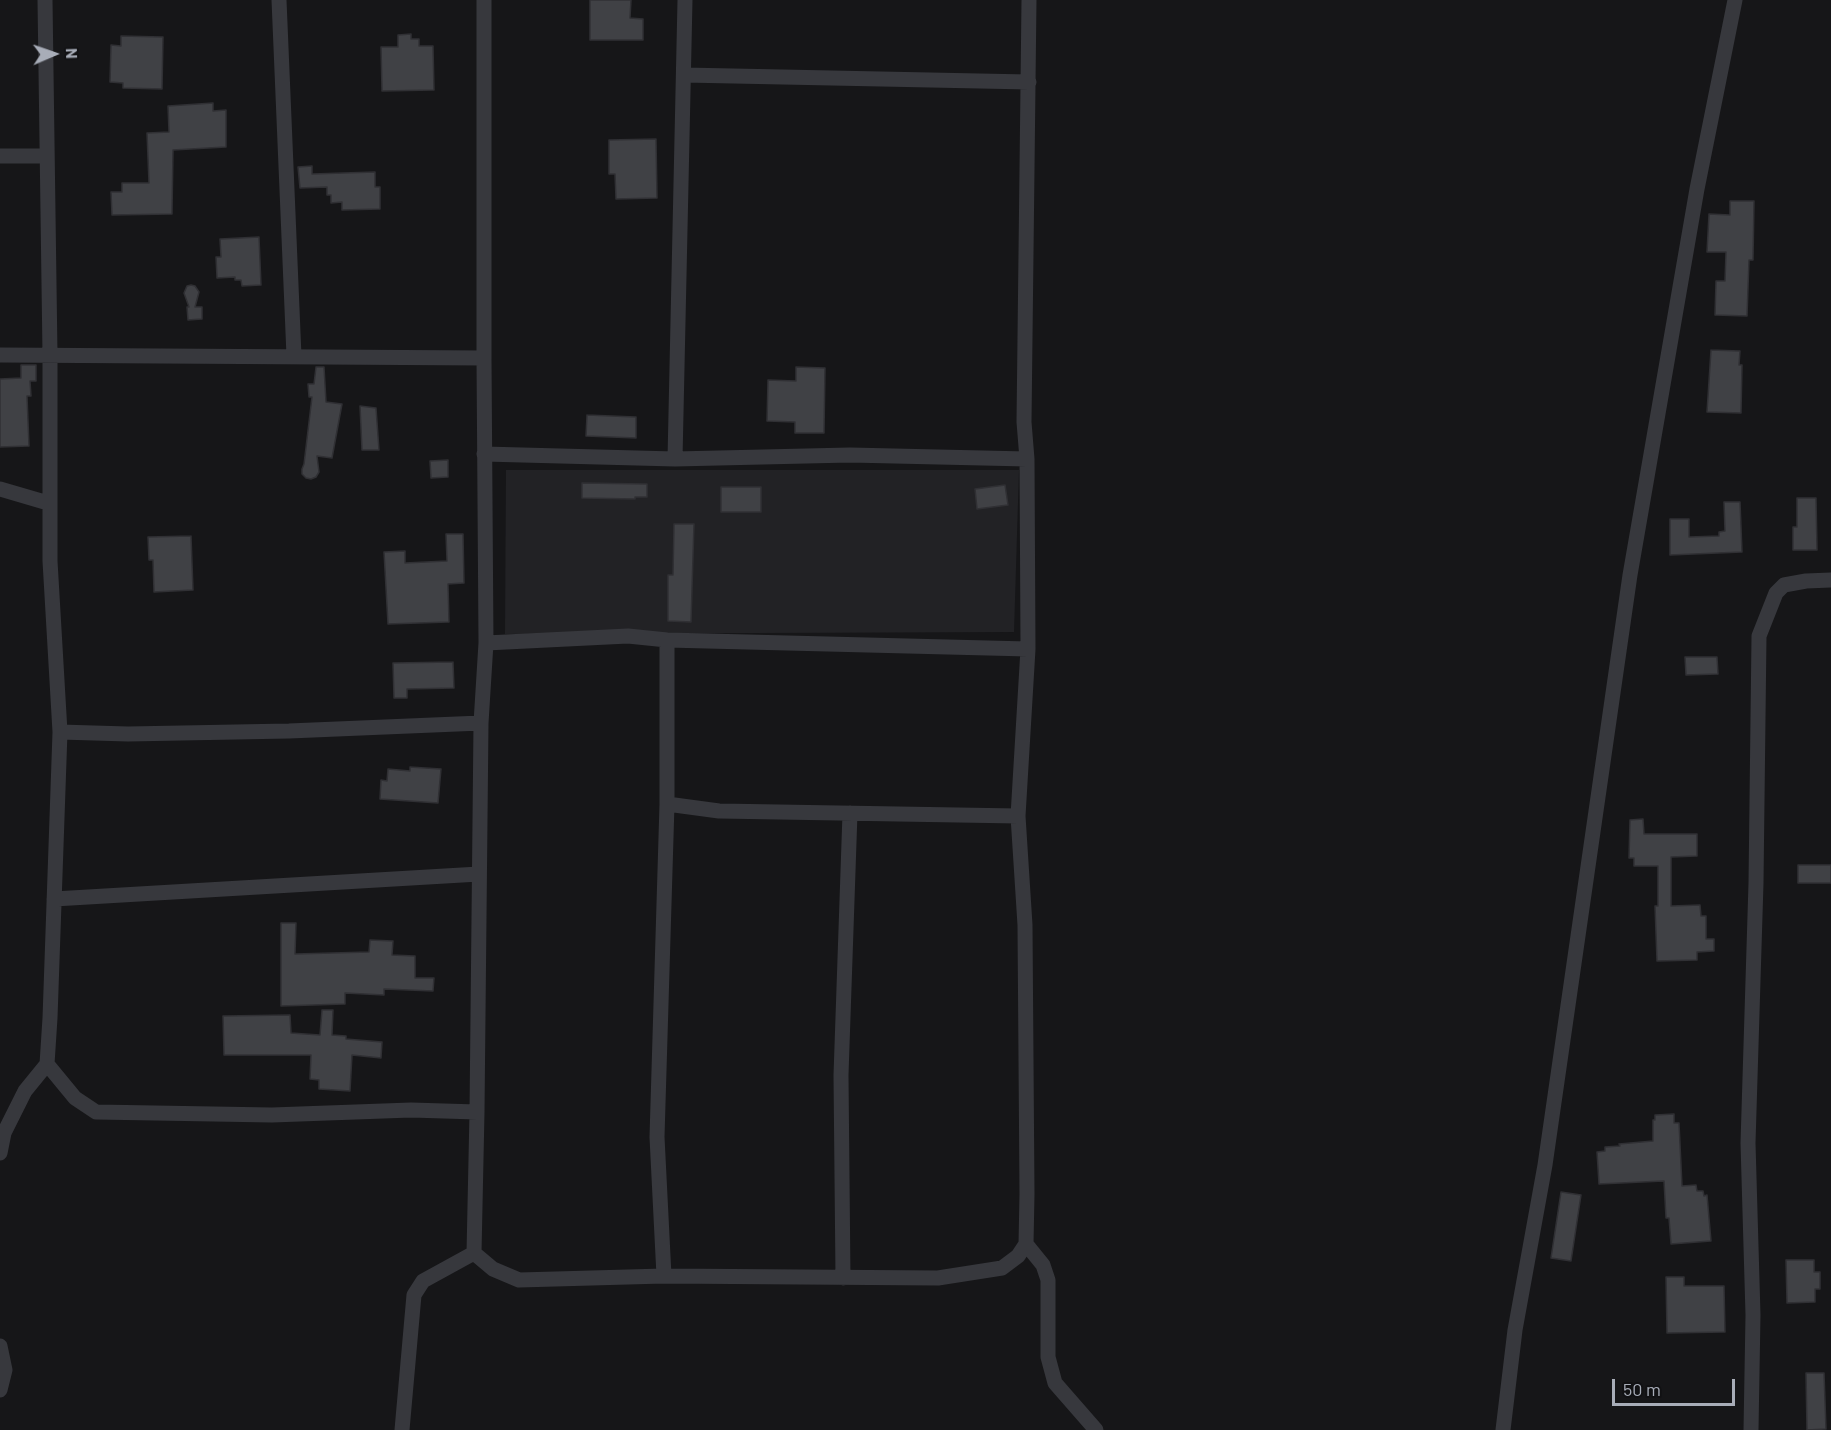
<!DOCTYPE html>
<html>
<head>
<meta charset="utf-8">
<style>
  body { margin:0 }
  #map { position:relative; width:1831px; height:1430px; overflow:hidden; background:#161618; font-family:Barlow,sans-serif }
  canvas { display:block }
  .north { position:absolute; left:24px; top:24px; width:60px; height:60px; -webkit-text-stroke:4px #111113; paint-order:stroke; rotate:88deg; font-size:16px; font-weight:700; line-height:24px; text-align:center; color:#a8adb8 }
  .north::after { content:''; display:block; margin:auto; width:21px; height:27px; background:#a8adb8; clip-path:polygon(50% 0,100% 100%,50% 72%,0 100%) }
  .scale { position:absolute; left:1612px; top:1379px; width:123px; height:27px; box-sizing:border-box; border:3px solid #a8adb8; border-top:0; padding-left:8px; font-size:18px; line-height:21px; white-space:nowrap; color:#a8adb8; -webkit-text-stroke:4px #111113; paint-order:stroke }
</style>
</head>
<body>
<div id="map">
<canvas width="1831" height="1430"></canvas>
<div class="north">N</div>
<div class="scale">50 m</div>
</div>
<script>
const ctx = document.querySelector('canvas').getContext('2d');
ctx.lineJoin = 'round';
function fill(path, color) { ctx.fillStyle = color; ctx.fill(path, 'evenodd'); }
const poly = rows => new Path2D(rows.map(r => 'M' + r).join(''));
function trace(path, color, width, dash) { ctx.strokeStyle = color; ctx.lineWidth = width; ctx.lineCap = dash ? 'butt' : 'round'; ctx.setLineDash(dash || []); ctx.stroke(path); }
fill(poly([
  [506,470,1019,470,1014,632,505,634]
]), '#222225');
const building = poly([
  [590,0,631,0,630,18,643,19,643,40,590,40,590,0],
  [411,34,411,39,419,39,419,46,433,46,434,90,382,91,381,47,398,47,398,35,411,34],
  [121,36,163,37,162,89,123,88,123,83,110,82,111,45,121,46,121,36],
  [213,103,213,111,226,110,226,147,173,150,172,214,112,215,111,192,122,192,122,183,149,183,147,133,169,132,168,106,213,103],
  [656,139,657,198,616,199,615,174,609,174,609,140,656,139],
  [312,166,312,174,375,172,375,187,380,187,380,209,342,210,342,202,331,203,331,195,327,195,327,187,300,188,298,167,312,166],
  [1730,201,1754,201,1753,260,1749,260,1747,316,1715,315,1716,281,1725,281,1726,252,1707,252,1709,214,1730,215,1730,201],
  [259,237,261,285,242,286,241,280,235,280,235,277,217,278,216,257,221,257,220,239,259,237],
  [191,285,195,286,199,292,195,307,202,307,202,319,188,320,187,307,189,307,184,293,187,286,191,285],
  [1711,350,1740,351,1739,365,1742,365,1741,413,1707,412,1711,350],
  [21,365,36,365,36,381,30,381,31,396,27,396,29,446,0,447,0,379,21,378,21,365],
  [316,367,324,367,326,402,342,404,332,458,317,456,319,472,316,477,311,479,306,478,302,474,302,469,304,464,312,397,309,397,308,384,314,384,316,367],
  [796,367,825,368,824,433,795,433,795,422,767,421,768,380,796,381,796,367],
  [360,406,376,408,379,450,362,450,360,406],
  [587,415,636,417,636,438,586,436,587,415],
  [448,460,448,477,431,478,430,461,448,460],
  [582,483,647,484,647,497,635,497,635,499,582,498,582,483],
  [1005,485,1008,505,977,509,975,489,1005,485],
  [721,487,761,487,761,512,721,512,721,487],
  [1797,498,1816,498,1817,550,1793,550,1793,527,1797,527,1797,498],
  [1724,502,1740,502,1742,552,1670,555,1670,519,1689,519,1689,537,1719,536,1719,532,1725,531,1724,502],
  [674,524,694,524,691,622,668,621,668,575,673,575,674,524],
  [446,534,463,534,464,583,448,584,449,622,388,624,384,552,405,551,405,563,447,561,446,534],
  [191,536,193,590,154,592,153,560,149,560,148,537,191,536],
  [1685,657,1717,657,1718,674,1686,675,1685,657],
  [453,662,454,688,407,689,407,698,394,698,393,663,453,662],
  [410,767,441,769,438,803,380,799,381,780,387,781,388,769,410,771,410,767],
  [1643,819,1644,834,1697,834,1697,856,1671,857,1671,906,1700,905,1701,916,1706,916,1706,939,1714,939,1714,951,1697,952,1697,960,1657,961,1655,906,1658,906,1658,866,1634,866,1634,858,1629,858,1630,820,1643,819],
  [1798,865,1831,865,1831,883,1798,883,1798,865],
  [281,923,296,923,295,954,369,952,370,940,393,941,392,955,415,956,415,978,434,978,433,991,384,989,384,995,345,993,345,1004,281,1006,281,923],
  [322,1010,333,1010,332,1035,346,1036,346,1039,382,1042,381,1058,352,1055,350,1091,319,1089,319,1080,310,1079,311,1055,224,1055,223,1016,290,1015,291,1033,320,1035,322,1010],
  [1674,1114,1674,1123,1679,1123,1682,1186,1696,1185,1697,1191,1703,1191,1704,1196,1707,1195,1711,1241,1671,1244,1669,1218,1666,1218,1664,1181,1599,1184,1597,1152,1605,1151,1605,1147,1620,1146,1619,1144,1653,1141,1653,1120,1655,1120,1655,1115,1674,1114],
  [1561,1192,1581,1195,1571,1261,1551,1258,1561,1192],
  [1786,1260,1814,1260,1814,1272,1820,1272,1820,1289,1815,1289,1815,1302,1787,1303,1786,1260],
  [1666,1277,1684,1277,1684,1286,1724,1286,1725,1332,1667,1333,1666,1277],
  [1806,1373,1824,1373,1826,1429,1807,1430,1806,1373]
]);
fill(building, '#404145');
trace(building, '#303034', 1.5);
trace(poly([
  [279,0,294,356],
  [684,75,1029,82],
  [0,156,47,156],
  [0,355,484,358,484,0],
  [484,454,675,459,685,0],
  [675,459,850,455,1027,459,1024,422,1029,0],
  [0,489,48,503],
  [667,640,667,804,657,1137,664,1276,938,1278,1002,1268,1018,1256,1026,1244,1027,1194,1025,925,1018,816],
  [486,643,628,636,667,640,1028,649],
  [60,732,128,734,289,731,481,723],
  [667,804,719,811,1018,816,1028,649,1027,459],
  [54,899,479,874],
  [47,1064,75,1098,96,1112,272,1115,411,1110,477,1112,474,1253,423,1281,414,1295,402,1430],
  [477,1112,481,723,486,643,484,358],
  [0,1153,4,1133,25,1091,47,1064,50,1018,60,732,50,561,50,355,45,0],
  [1026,1244,1043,1265,1048,1280,1048,1357,1055,1383,1096,1430],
  [474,1253,493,1269,519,1280,664,1276],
  [843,1278,841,1075,850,813],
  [0,1346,5,1370,0,1390],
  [1503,1430,1515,1330,1545,1165,1630,575,1697,189,1735,0],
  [1751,1430,1753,1315,1748,1143,1756,883,1759,636,1776,593,1784,585,1806,581,1831,580]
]), '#37383d', 15);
</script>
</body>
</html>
